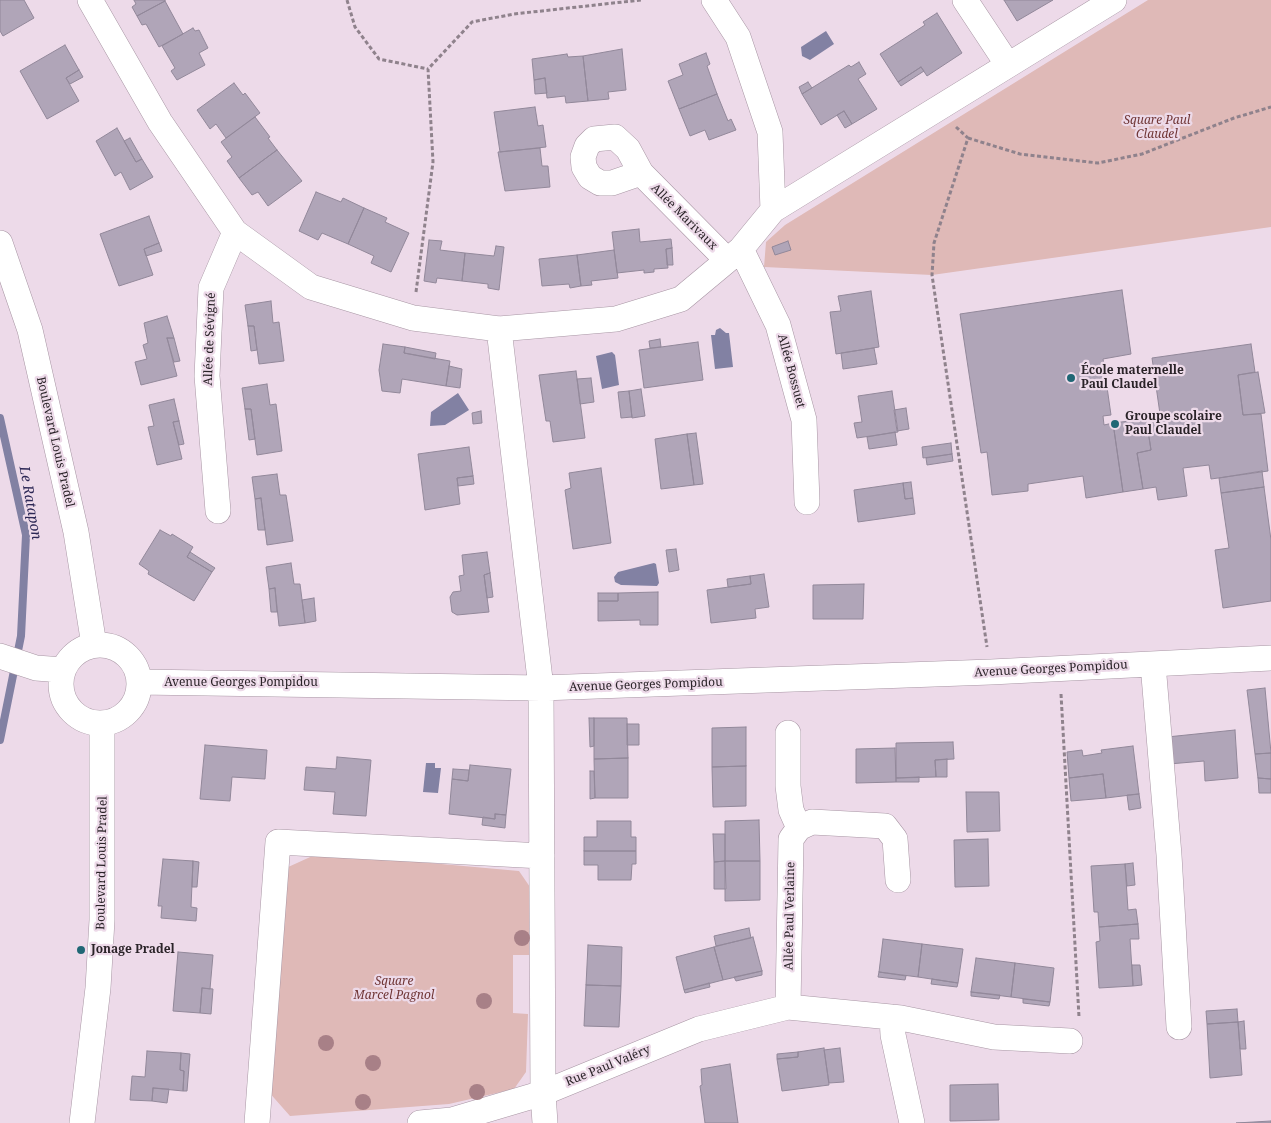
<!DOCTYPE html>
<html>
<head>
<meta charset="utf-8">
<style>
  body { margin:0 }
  canvas { display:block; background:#eddae9 }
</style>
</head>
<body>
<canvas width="1271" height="1123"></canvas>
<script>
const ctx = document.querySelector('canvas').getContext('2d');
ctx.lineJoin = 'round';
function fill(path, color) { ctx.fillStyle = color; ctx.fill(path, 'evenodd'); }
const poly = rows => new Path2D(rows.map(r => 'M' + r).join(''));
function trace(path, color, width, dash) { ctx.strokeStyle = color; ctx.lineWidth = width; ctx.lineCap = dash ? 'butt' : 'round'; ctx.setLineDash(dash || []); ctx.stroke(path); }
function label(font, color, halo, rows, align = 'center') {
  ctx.font = font + ' "Noto Serif",serif'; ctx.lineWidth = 4.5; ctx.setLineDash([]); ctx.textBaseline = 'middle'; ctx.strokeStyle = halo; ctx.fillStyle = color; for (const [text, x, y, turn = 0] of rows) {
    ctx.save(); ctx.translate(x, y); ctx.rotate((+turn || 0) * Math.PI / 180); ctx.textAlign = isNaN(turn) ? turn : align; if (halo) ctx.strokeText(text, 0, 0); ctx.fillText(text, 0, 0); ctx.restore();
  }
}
fill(poly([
  [1148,0,1271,0,1271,227,932,275,764,267,766,242,785,225],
  [319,853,519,871,530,887,529,955,513,955,513,1013,528,1014,526,1072,514,1089,449,1104,290,1116,267,1090,286,868]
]), '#dfb9b7');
fill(poly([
  [826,31,834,44,810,60,802,56,801,47],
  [720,328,726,333,729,333,733,367,715,369,711,335,715,335,716,330],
  [612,352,615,355,619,385,602,389,596,356],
  [458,393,469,410,445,425,430,426,431,412],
  [654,563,656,564,659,583,657,586,621,585,615,582,614,577,618,572],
  [426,763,435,763,435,768,441,768,438,793,423,792]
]), '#8281a3');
trace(poly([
  [0,418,26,535,21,636,0,740]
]), '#8281a3', 8);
const building = poly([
  [0,0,24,0,34,18,3,36,0,31,0,0],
  [134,0,165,0,165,1,137,16,132,7,136,4,134,0],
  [1004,0,1053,0,1017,21,1004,0],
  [165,1,183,34,159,47,146,24,142,25,137,16,165,1],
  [937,13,962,53,927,76,921,67,898,82,880,54,925,25,923,22,937,13],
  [193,28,195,31,199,30,208,48,199,53,205,65,177,80,171,71,175,68,162,46,193,28],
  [65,45,79,70,66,78,79,101,47,119,20,71,65,45],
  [622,49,626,90,608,92,609,99,588,101,583,56,622,49],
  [706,53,710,64,707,66,717,94,679,109,668,81,683,75,679,64,706,53],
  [567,54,568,57,583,56,588,101,566,103,565,96,547,98,545,78,534,80,532,59,567,54],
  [859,62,866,74,858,79,877,109,852,124,844,111,821,125,802,94,849,65,851,67,859,62],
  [921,67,924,71,901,86,898,82,921,67],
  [79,70,83,77,70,84,66,78,79,70],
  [545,78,547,93,535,94,534,80,545,78],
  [808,82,812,88,802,94,799,87,808,82],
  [234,83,243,95,245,93,260,113,226,138,216,124,210,129,197,110,234,83],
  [717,94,728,121,731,119,736,130,709,140,705,130,690,136,679,109,717,94],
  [535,107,538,126,543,125,546,147,500,152,494,112,535,107],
  [844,111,852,124,845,128,837,115,844,111],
  [255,117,270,137,268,138,277,150,239,178,227,161,232,157,221,142,255,117],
  [117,128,136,162,142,159,153,177,130,190,121,172,115,176,96,141,117,128],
  [130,138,142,159,136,162,124,141,130,138],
  [540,148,542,166,548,166,550,187,505,191,498,152,540,148],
  [277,150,302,181,268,206,258,192,252,195,239,178,277,150],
  [316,192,341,202,343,198,364,208,348,244,322,233,318,240,299,231,316,192],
  [364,208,387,218,385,222,409,233,391,272,371,263,374,256,348,244,364,208],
  [149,216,159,243,144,249,153,275,119,286,100,234,149,216],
  [639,229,640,242,671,239,672,248,666,249,668,268,654,269,654,272,644,273,644,270,617,273,612,232,639,229],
  [429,240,442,241,440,250,465,253,462,281,437,278,436,283,424,281,429,240],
  [788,241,791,250,775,255,772,247,788,241],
  [159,243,162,251,146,256,144,249,159,243],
  [496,246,504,247,499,290,488,288,488,284,462,281,465,253,494,256,496,246],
  [672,248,673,265,667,265,666,249,672,248],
  [614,250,618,278,591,281,592,285,581,286,577,255,614,250],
  [577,255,581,286,570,288,569,284,542,286,539,259,577,255],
  [1122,290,1131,354,1103,359,1111,415,1103,416,1104,425,1113,423,1123,492,1086,498,1083,476,1028,484,1028,491,992,495,987,452,981,453,960,314,1122,290],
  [871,291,879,347,836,354,830,312,841,311,838,296,871,291],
  [271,301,273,323,279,322,284,361,259,364,254,326,248,326,245,305,271,301],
  [167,316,174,338,167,338,177,376,141,385,135,362,147,359,143,345,148,343,144,323,167,316],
  [248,326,254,326,257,350,251,351,248,326],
  [167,338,174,338,180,361,174,362,167,338],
  [660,339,661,347,650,348,649,341,660,339],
  [698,342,703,380,644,388,639,350,698,342],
  [383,344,405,347,404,353,450,361,446,386,402,379,400,393,382,391,379,370,383,344],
  [1251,344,1255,372,1238,375,1243,415,1261,414,1268,471,1211,479,1209,465,1183,468,1187,496,1158,500,1156,487,1143,489,1137,453,1151,450,1147,423,1161,421,1152,358,1251,344],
  [405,347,436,353,435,359,404,353,405,347],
  [874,348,877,364,843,369,841,353,874,348],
  [449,366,462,369,460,388,446,386,449,366],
  [576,371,585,438,553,442,550,421,546,421,539,375,576,371],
  [1258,372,1265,413,1243,415,1238,375,1258,372],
  [591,378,594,402,580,404,577,379,591,378],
  [267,384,270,405,276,404,282,451,257,455,251,409,245,409,242,388,267,384],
  [641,389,645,416,632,418,629,391,641,389],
  [629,391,632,417,621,418,618,392,629,391],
  [892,391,898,432,857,438,854,423,862,422,858,396,892,391],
  [174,399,179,421,173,422,182,459,157,465,148,427,154,426,149,405,174,399],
  [906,408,909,429,897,431,894,410,906,408],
  [245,409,251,409,255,439,249,440,245,409],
  [481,411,482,423,473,424,472,413,481,411],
  [1146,419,1151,450,1137,453,1143,489,1123,492,1113,423,1146,419],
  [179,421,184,444,179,445,173,422,179,421],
  [895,432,897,445,869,449,867,437,895,432],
  [696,433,703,484,694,485,687,434,696,433],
  [687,434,694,485,661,489,655,439,687,434],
  [951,443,952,454,923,458,922,447,951,443],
  [469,447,473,476,457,478,460,504,425,510,418,454,469,447],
  [952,454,953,461,927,465,926,458,952,454],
  [601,468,611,543,573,549,565,490,571,488,569,473,601,468],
  [1262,471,1264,487,1221,493,1219,478,1262,471],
  [277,474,280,495,286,495,293,541,267,545,261,498,255,499,252,477,277,474],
  [473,476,474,484,458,486,457,478,473,476],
  [911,482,913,498,905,499,903,483,911,482],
  [903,483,905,499,913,498,915,514,858,522,854,490,903,483],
  [1264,487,1271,540,1271,601,1223,608,1215,550,1229,548,1221,493,1264,487],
  [261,498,265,530,258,530,255,499,261,498],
  [160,530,171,536,172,534,193,547,187,557,212,572,194,601,148,574,149,571,139,564,160,530],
  [676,549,679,570,669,572,666,550,676,549],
  [190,552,215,568,212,572,187,557,190,552],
  [487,552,490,573,484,575,489,612,457,615,452,612,450,597,453,592,461,591,459,576,464,575,462,555,487,552],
  [291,563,294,584,300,584,305,623,279,626,275,588,269,589,266,567,291,563],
  [490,573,493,597,487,598,484,575,490,573],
  [764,574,769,607,755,609,756,618,711,623,707,590,751,584,750,576,764,574],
  [750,576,751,584,728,587,727,579,750,576],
  [864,584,863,619,813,619,813,585,864,584],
  [275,588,277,612,271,612,269,589,275,588],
  [658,592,658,625,640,625,640,620,598,621,598,601,618,601,618,593,658,592],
  [598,593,618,593,618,601,598,601,598,593],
  [314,598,316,621,305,623,302,600,314,598],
  [1265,688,1271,753,1255,754,1247,690,1265,688],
  [589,718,594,718,594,746,590,747,589,718],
  [594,718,627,718,628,758,594,759,594,718],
  [627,724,639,724,639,745,627,745,627,724],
  [746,727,746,766,712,767,712,728,746,727],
  [1235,730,1238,778,1205,781,1204,761,1169,764,1167,737,1235,730],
  [953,742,954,759,935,760,936,777,896,778,896,743,953,742],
  [205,745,267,750,265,779,232,777,230,801,200,799,205,745],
  [1133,746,1139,794,1106,798,1103,774,1069,778,1067,752,1082,750,1083,756,1102,753,1101,750,1133,746],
  [895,748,896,782,856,783,856,749,895,748],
  [1271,753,1271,779,1258,778,1255,754,1271,753],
  [337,757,371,760,366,816,333,814,335,792,304,790,306,767,336,769,337,757],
  [628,758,628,798,595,798,594,759,628,758],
  [947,759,947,777,936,777,935,760,947,759],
  [470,765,511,769,506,815,495,814,495,819,449,814,452,779,468,781,470,765],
  [746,766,746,806,713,807,712,767,746,766],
  [453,769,469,770,468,781,452,779,453,769],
  [590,771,594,771,595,798,590,799,590,771],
  [1103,774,1106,798,1071,801,1069,778,1103,774],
  [919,777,919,782,896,782,896,778,919,777],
  [1258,778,1271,779,1271,793,1259,793,1258,778],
  [966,792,999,792,1000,831,967,832,966,792],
  [1139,794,1141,808,1129,810,1127,795,1139,794],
  [495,814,506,815,505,828,482,825,483,817,495,819,495,814],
  [759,820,760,861,725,861,725,821,759,820],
  [597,821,631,821,631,837,636,837,636,851,584,851,584,837,597,837,597,821],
  [713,834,725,834,725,861,714,862,713,834],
  [988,839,989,886,955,887,954,840,988,839],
  [584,851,636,851,636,864,632,864,631,880,598,880,598,865,584,865,584,851],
  [163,859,193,861,191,907,197,908,196,921,161,918,162,906,158,906,163,859],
  [193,861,199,862,197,887,192,887,193,861],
  [725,861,726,889,714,889,714,862,725,861],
  [725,861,760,861,760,900,725,901,725,861],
  [1133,863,1135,885,1127,886,1125,864,1133,863],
  [1125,864,1128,910,1136,909,1138,924,1099,927,1098,912,1094,912,1091,866,1125,864],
  [1138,924,1139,939,1130,939,1133,986,1099,988,1096,942,1100,941,1099,927,1138,924],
  [749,928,751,938,716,946,714,936,749,928],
  [753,937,762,971,723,980,714,947,753,937],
  [883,939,922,944,918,977,879,972,883,939],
  [922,944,963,949,958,983,918,977,922,944],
  [588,945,622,947,621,986,586,985,588,945],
  [714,947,723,980,684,990,676,957,714,947],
  [178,952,213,955,210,989,202,988,200,1013,173,1011,178,952],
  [976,958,1015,963,1011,997,971,992,976,958],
  [1015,963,1054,968,1050,1002,1011,997,1015,963],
  [1132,965,1140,965,1142,985,1133,986,1132,965],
  [762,971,762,975,736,981,734,977,762,971],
  [879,972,906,976,905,980,878,977,879,972],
  [932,979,958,983,957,987,931,984,932,979],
  [709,983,710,987,685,993,684,990,709,983],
  [586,985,621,986,619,1027,584,1026,586,985],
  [202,988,213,989,211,1014,200,1013,202,988],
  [971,992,1000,995,999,999,971,996,971,992],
  [1023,999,1050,1002,1049,1006,1023,1003,1023,999],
  [1237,1009,1238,1022,1207,1024,1206,1011,1237,1009],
  [1244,1021,1246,1049,1240,1049,1238,1022,1244,1021],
  [1238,1022,1242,1075,1210,1078,1207,1024,1238,1022],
  [824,1048,829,1085,782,1091,777,1059,798,1057,798,1052,824,1048],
  [840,1048,844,1082,829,1083,824,1050,840,1048],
  [147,1051,181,1053,180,1070,184,1071,183,1091,153,1088,152,1101,130,1100,132,1076,145,1077,147,1051],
  [798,1052,798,1057,777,1059,777,1054,798,1052],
  [181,1053,190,1054,187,1091,183,1091,184,1071,180,1070,181,1053],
  [730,1064,738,1123,705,1123,700,1086,702,1085,701,1069,730,1064],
  [998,1084,999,1120,950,1121,950,1085,998,1084],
  [153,1088,169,1089,167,1103,152,1101,153,1088],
  [1271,1121,1271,1123,1236,1123,1271,1121]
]);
fill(building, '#b0a5b8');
trace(building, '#92889a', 1);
const street = poly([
  [90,0,160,122,235,232,311,287,413,318,499,329,616,319,681,299,741,249,773,210,770,132,738,37,714,0],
  [965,0,1008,65],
  [641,173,612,183,600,183,590,177,584,167,583,157,587,146,594,139,615,137,628,149,641,173,727,260],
  [773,210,1114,0],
  [0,243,30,330,76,532,94,645],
  [741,249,778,325,804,420,807,502],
  [499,329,541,688,543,1093,699,1029,788,1007,901,1018,994,1037,1070,1041],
  [218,511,207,376,211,288,235,232],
  '61 684a39 39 0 1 1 78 0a39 39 0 1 1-78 0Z',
  [0,656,36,668,63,670],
  [1153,664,1169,855,1179,1027],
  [139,682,541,688,991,672,1271,658],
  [788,733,788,786,791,810,799,828],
  [788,1007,791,839,799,828,812,822,885,826,895,839,898,880],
  [892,1017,893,1035,912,1123],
  [82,1123,98,988,102,920,102,723],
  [257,1123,278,842,542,856],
  [420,1123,452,1120,543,1093,545,1123]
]);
trace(street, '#a896a4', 26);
trace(poly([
  [347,0,355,27,379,59,428,69],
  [956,127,968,138,934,243,932,275,987,647],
  [968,138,1020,154,1098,163,1142,154,1234,118,1271,107],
  [416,292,433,162,428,69,472,22,514,14,641,0],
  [1061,694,1079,1017]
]), '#8f828c', 3, [4, 2.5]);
trace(street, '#fff', 25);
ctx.fillStyle = '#a88087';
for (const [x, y] of [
  [522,938],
  [484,1001],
  [326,1043],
  [373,1063],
  [477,1092],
  [363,1102]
]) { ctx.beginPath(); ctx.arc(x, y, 8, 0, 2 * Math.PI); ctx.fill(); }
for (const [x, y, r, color] of [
  [1071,378,5,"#206775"],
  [1115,424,5,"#206775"],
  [81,950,5,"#206775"]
]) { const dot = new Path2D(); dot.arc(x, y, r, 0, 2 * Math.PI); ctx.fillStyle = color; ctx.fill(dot); trace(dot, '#eddae9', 2); }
label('italic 12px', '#703636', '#eddae9', [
  ["Square Paul",1157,121],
  ["Claudel",1157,135],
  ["Square",394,982],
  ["Marcel Pagnol",394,996]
]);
label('12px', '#2a2328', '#eddae9', [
  ["Allée Marivaux",684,217,45],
  ["Allée de Sévigné",210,339,-88],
  ["Allée Bossuet",791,371,75],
  ["Boulevard Louis Pradel",55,442,77],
  ["Avenue Georges Pompidou",1051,669,-3],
  ["Avenue Georges Pompidou",241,683],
  ["Avenue Georges Pompidou",646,685,-2],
  ["Boulevard Louis Pradel",102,863,-89],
  ["Allée Paul Verlaine",790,916,-89],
  ["Rue Paul Valéry",608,1066,-22]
]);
label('bold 12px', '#2a2328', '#eddae9', [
  ["École maternelle",1081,371],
  ["Paul Claudel",1081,385],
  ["Groupe scolaire",1125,417],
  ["Paul Claudel",1125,431],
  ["Jonage Pradel",91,950]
], 'left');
label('italic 14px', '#2c2755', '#eddae9', [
  ["Le Ratapon",30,503,80]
]);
</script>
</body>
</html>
